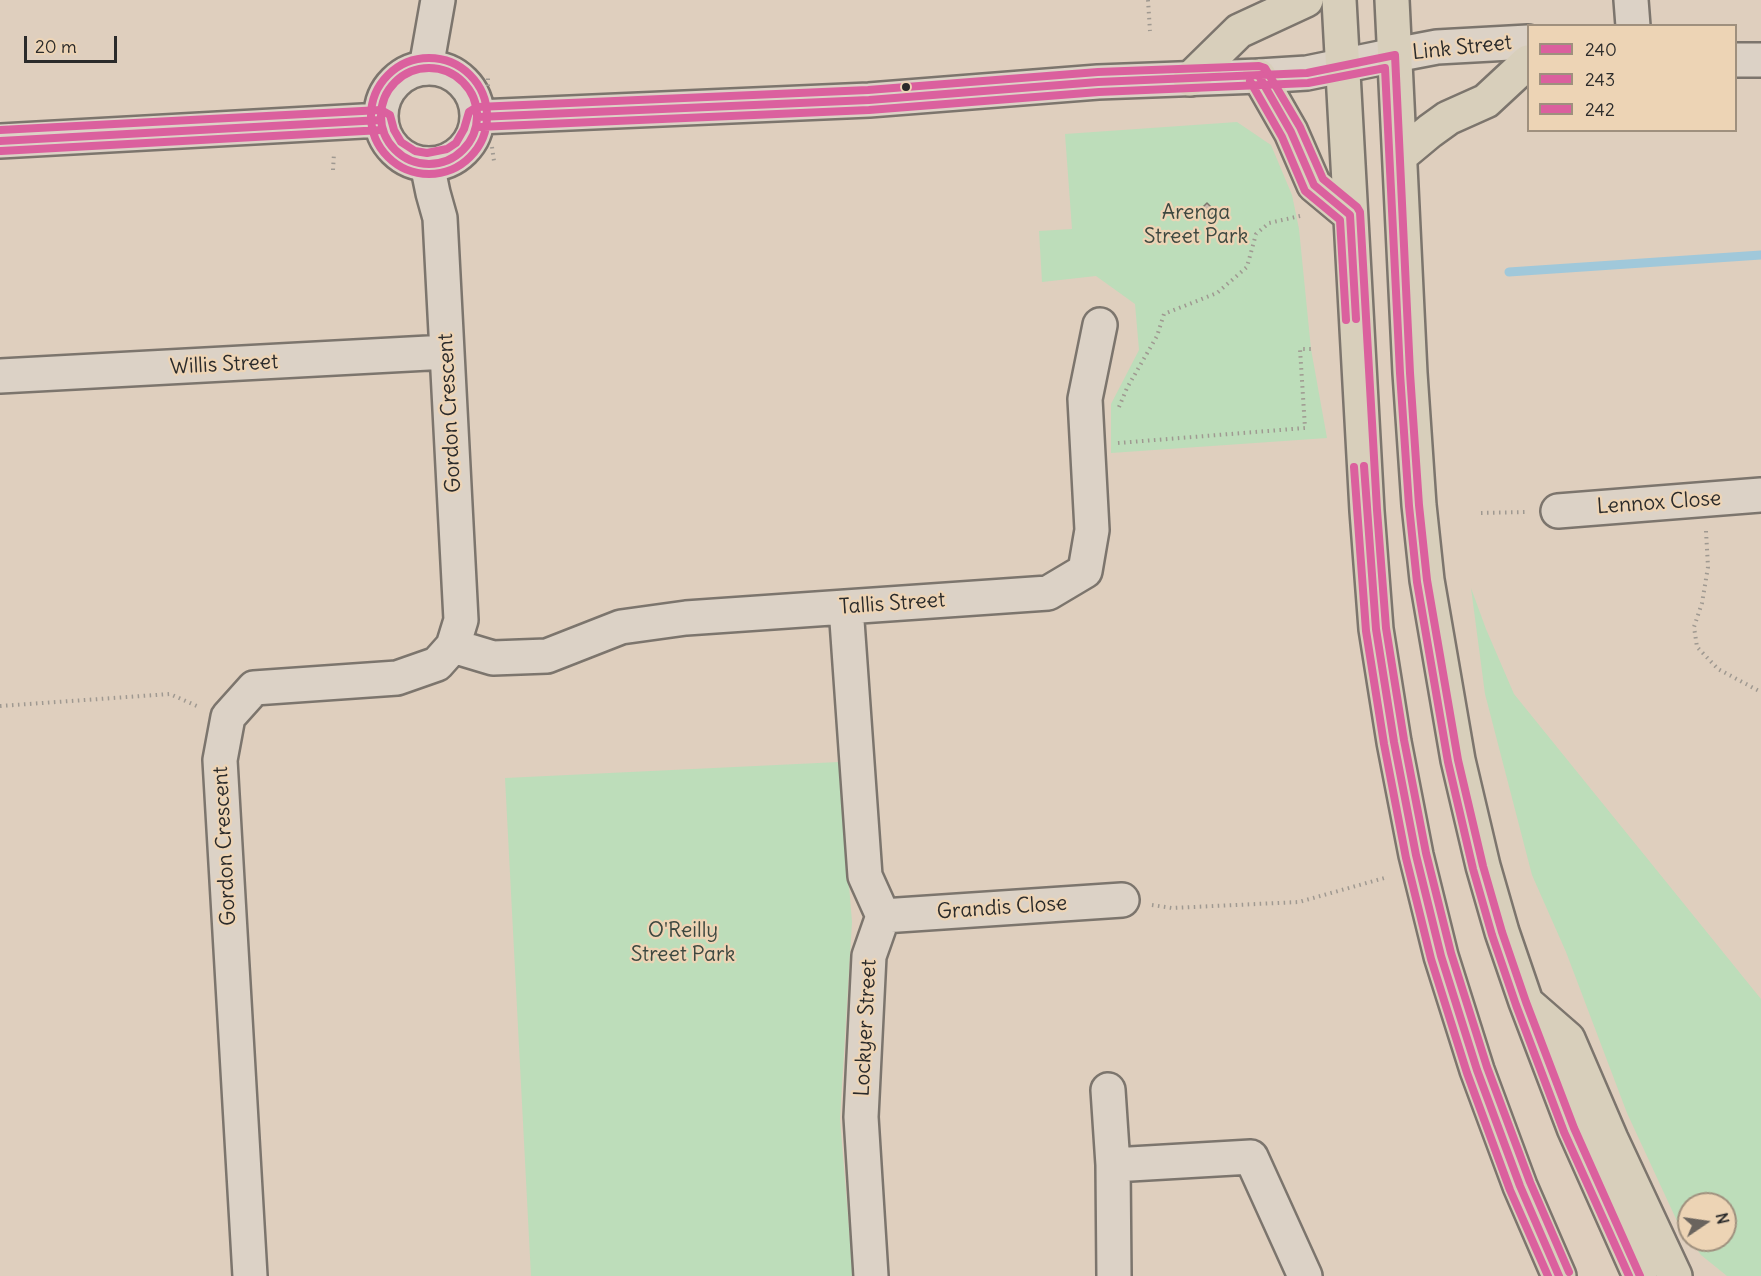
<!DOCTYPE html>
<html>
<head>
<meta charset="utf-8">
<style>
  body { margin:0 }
  #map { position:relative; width:1761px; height:1276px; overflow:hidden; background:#dfcfbe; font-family:Delius,sans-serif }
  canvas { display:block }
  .legend { position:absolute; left:1527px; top:24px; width:210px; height:108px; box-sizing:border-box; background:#edd4b5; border:2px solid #9f907e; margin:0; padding:8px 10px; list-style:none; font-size:18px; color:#2b2b2b }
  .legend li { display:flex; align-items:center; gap:12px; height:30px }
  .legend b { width:30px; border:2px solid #9f907e }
  .north { position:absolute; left:1677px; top:1192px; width:60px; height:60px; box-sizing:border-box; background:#edd4b5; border:2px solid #9f907e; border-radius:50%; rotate:77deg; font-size:16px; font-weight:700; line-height:24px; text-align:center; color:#2b2b2b }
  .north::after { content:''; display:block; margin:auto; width:21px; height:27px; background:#6a645e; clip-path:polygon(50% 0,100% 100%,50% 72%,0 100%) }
  .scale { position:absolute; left:24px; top:36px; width:93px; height:27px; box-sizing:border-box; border:3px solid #2b2b2b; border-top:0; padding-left:8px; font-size:18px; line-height:21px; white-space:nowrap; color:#2b2b2b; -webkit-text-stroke:4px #edd4b5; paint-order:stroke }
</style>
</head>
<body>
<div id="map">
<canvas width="1761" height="1276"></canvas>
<ul class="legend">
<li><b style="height:8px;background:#db609e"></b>240</li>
<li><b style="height:8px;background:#db609e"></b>243</li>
<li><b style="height:8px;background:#db609e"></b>242</li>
</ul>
<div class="north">N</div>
<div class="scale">20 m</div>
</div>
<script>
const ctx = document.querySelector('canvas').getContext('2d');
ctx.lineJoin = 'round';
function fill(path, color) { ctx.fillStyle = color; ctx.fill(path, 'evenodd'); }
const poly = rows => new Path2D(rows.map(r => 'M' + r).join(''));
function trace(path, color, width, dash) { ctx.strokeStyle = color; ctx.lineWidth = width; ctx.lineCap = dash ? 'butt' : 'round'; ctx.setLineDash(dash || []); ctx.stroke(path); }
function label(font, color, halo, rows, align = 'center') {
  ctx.font = font + ' Delius,sans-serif'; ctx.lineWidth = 4.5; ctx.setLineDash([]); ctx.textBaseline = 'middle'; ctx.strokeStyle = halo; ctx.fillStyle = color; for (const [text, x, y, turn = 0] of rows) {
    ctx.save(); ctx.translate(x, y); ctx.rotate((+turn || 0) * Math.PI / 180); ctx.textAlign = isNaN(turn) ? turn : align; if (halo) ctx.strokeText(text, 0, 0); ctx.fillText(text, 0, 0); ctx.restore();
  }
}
fill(poly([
  [1237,122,1271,145,1292,195,1299,229,1311,349,1327,438,1111,453,1111,404,1139,350,1135,304,1096,276,1042,282,1039,231,1072,229,1065,134],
  [1471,588,1486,629,1514,694,1761,999,1761,1276,1727,1276,1701,1255,1690,1240,1725,1240,1725,1204,1689,1204,1689,1238,1677,1221,1627,1113,1566,952,1532,875,1485,694],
  [839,762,852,922,840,1119,853,1276,531,1276,505,778]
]), '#bdddba');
trace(poly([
  [1509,272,1761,255]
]), '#a0c8da', 9);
const building = poly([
  [1207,203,1215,211,1208,218,1200,210,1207,203]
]);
fill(building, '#c7b8ac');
trace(building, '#7c756d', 1.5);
const minor = poly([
  [1631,0,1633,26],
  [1395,55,1437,47,1528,42],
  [1736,60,1761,60],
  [426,68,438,0],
  [0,376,447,352],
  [1558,511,1761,495],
  [846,607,865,876,883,916,869,956,861,1117,871,1276],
  [453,646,493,658,547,656,621,627,686,618,1048,593,1085,571,1092,530,1085,399,1100,325],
  [883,916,1122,900],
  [1108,1090,1113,1165,1114,1276],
  [1113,1165,1251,1157,1305,1276],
  [250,1276,220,760,228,717,254,688,397,678,437,664,453,646,461,620,440,218,433,193,427,164]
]);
const tertiary = poly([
  '381 116a48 48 0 1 1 96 0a48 48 0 1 1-96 0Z',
  [478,117,869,100,1098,82,1259,76,1307,73,1395,55],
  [0,141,381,120]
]);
const primary = poly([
  [1339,0,1367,511,1376,629,1394,742,1416,855,1441,956,1477,1070,1520,1186,1559,1276],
  [1392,0,1410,373,1419,505,1427,580,1458,760,1483,866,1502,932,1526,1002,1574,1128,1640,1276],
  [1259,76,1291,132,1314,185,1350,215],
  [1190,79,1239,31,1306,0],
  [1400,156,1430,131,1448,118,1486,101,1528,62],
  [1529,1005,1568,1039,1611,1139,1675,1276]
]);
trace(minor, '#7c756d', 38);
trace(tertiary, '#7c756d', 38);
trace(primary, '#7c756d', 38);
trace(poly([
  [1148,0,1150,31],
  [488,86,488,77],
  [492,147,494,161],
  [333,170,334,153],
  [1119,407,1127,388,1157,336,1164,314,1217,293,1247,267,1256,234,1269,223,1300,216],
  [1118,443,1305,428,1300,349,1311,349],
  [1481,513,1527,512],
  [1706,531,1708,567,1702,603,1694,627,1697,647,1718,669,1761,692],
  [0,706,170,694,199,707],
  [1152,905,1172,908,1299,902,1388,877]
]), '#9f9991', 4, [1.5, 4.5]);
trace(minor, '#dcd2c6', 33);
trace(tertiary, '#dcd2c6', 33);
trace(primary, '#d8cfbb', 33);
trace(poly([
  '381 116a48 48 0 1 1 96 0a48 48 0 1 1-96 0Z',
  [1259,76,1291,132,1314,185,1350,215,1356,319],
  [478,117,869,100,1098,82,1307,73,1395,55,1410,373,1419,505,1427,580,1458,760,1483,866,1502,932,1526,1002,1574,1128,1640,1276],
  [0,141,381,120],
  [1364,466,1376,629,1394,742,1416,855,1441,956,1477,1070,1520,1186,1559,1276]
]), '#db609e', 8);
trace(poly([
  '371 116a58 58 0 1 1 116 0a58 58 0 1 1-116 0Z',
  [1250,81,1282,137,1305,191,1340,220,1346,320],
  [478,127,869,110,1099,92,1308,83,1385,68,1400,373,1409,506,1417,582,1448,762,1473,869,1492,935,1516,1005,1564,1132,1629,1276],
  [1,151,382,130],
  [1354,467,1366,631,1384,744,1406,858,1431,959,1467,1073,1510,1190,1548,1276]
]), '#db609e', 8);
trace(poly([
  [0,130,381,110,390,115,394,130,401,142,415,151,427,153,447,149,456,143,464,129,469,112,477,107,868,90,1098,72,1259,66,1265,68,1300,127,1323,179,1357,207,1360,212,1377,510,1386,628,1404,740,1426,853,1451,953,1487,1067,1530,1182,1569,1272]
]), '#db609e', 8);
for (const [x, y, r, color] of [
  [906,87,5,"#2b2b2b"]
]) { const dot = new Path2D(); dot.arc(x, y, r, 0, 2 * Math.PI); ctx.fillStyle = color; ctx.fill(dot); trace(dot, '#edd4b5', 2); }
label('21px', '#2b2b2b', '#edd4b5', [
  ["Link Street",1462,48,-6],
  ["Willis Street",224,365,-3],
  ["Gordon Crescent",450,413,-93],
  ["Lennox Close",1659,503,-4],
  ["Tallis Street",892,604,-4],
  ["Gordon Crescent",225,846,-93],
  ["Grandis Close",1002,908,-4],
  ["Lockyer Street",866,1028,-87]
]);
label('21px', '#3d4840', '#edd4b5', [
  ["Arenga",1196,213],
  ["Street Park",1196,237],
  ["O'Reilly",683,931],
  ["Street Park",683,955]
]);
</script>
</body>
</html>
